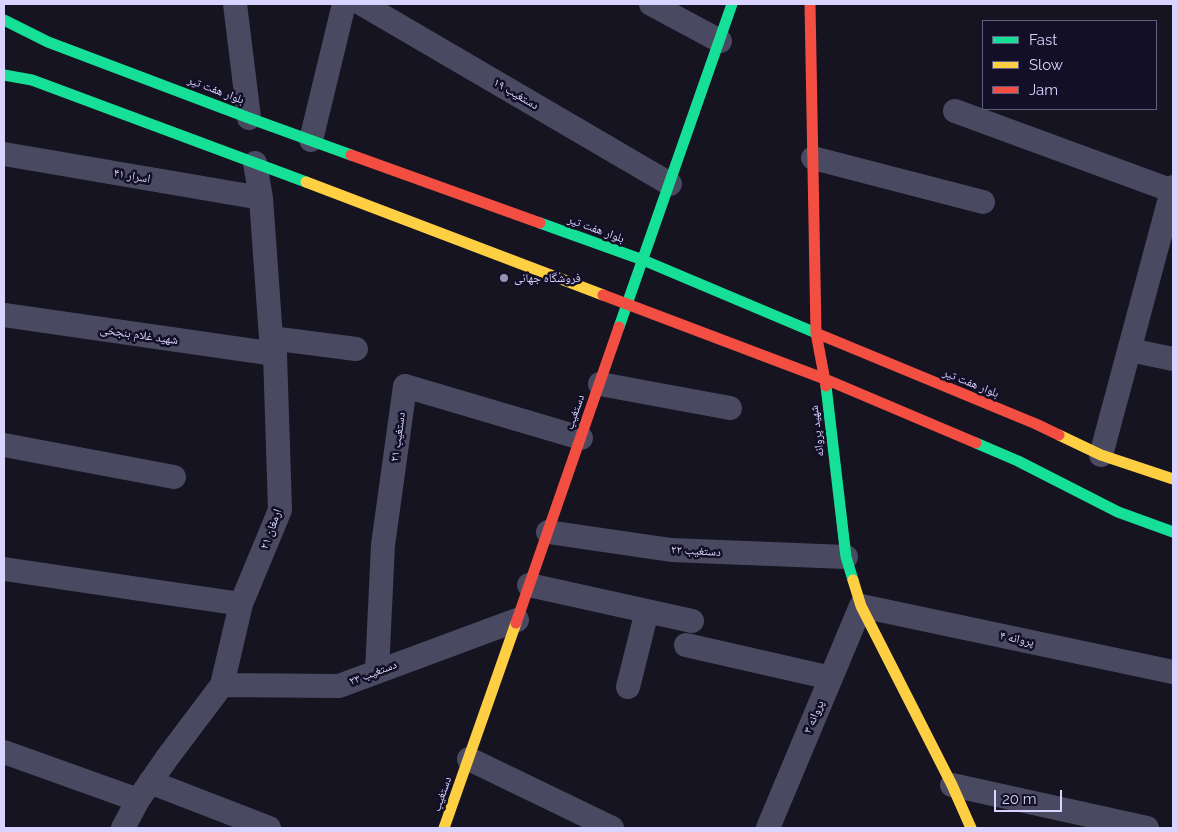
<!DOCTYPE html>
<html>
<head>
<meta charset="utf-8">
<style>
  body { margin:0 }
  #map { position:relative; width:1177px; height:832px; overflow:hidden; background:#161421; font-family:Raleway,sans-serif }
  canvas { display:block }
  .frame { position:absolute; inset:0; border:5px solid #d9d4ff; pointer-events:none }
  .legend { position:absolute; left:982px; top:20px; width:175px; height:90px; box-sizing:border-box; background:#130f26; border:1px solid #625e7d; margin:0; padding:6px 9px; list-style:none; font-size:15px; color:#d9d4ff }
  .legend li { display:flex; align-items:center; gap:10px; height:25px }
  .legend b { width:25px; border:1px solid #625e7d }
  .scale { position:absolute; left:994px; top:790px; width:68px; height:22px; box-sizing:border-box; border:2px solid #d9d4ff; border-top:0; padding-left:6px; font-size:15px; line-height:18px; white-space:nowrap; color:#d9d4ff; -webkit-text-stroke:4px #130f26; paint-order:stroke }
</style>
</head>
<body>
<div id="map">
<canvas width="1177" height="832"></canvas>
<div class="frame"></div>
<ul class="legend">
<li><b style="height:6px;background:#16e098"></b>Fast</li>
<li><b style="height:6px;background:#ffcf43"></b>Slow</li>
<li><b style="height:6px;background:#f24e42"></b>Jam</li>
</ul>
<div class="scale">20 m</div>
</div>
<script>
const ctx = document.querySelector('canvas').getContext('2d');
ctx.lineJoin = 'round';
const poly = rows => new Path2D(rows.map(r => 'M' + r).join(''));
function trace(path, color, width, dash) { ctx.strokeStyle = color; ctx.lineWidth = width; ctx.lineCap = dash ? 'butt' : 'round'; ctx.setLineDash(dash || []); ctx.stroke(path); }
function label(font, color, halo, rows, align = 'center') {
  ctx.font = font + ' Raleway,"Noto Naskh Arabic",sans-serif'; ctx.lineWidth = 5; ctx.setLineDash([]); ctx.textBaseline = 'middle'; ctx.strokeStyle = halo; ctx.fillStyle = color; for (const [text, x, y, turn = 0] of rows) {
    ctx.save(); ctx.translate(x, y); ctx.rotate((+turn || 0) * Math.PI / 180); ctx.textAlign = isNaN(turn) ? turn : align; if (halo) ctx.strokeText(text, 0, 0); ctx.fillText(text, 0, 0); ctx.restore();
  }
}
trace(poly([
  [235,4,249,118],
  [362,4,670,184],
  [651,4,720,41],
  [955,111,1173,191],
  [311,140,344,4],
  [4,154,261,198],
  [813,158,983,202],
  [4,315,275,354],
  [271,338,356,349],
  [1130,350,1173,359],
  [600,384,730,408],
  [4,445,174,477],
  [1101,455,1173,187],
  [548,532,671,550,846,557],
  [4,569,241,604],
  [529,585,692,621],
  [686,645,831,678],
  [377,671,383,545,405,386,581,438],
  [222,685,339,686,517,620],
  [628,687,647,611],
  [4,752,138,800],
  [469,759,612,828],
  [150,782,269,828],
  [952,785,1147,828],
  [123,828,138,800,167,758,222,685,241,604,280,510,275,354,271,338,261,198,255,163],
  [768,828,861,606,1173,672]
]), '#4a4962', 24);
trace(poly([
  [4,20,48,42,249,118,351,155],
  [4,75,32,80,306,182],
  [540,223,643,260,816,333],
  [619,327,732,4],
  [826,386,846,557,853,580],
  [976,443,1018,461,1118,512,1173,532]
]), '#16e098', 11);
trace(poly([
  [306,182,603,295],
  [1059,435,1101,455,1173,479],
  [853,580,861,606,952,785,971,828],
  [444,828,516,623]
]), '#ffcf43', 11);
trace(poly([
  [810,4,816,333,826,386],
  [351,155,540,223],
  [603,295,825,379,976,443],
  [816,333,1036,424,1059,435],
  [516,623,619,327]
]), '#f24e42', 11);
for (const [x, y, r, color] of [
  [504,278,5,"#9591b1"]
]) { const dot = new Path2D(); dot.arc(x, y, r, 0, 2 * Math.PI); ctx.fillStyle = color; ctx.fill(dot); trace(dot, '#130f26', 2); }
label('12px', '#d9d4ff', '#130f26', [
  ["بلوار هفت تیر",216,90,21],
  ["دستغیب ۱۹",516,94,30],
  ["اسرار ۴۱",132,176,10],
  ["بلوار هفت تیر",596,229,20],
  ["شهید غلام بنجخی",139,335,8],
  ["بلوار هفت تیر",971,383,22],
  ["دستغیب",575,412,-71],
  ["شهید پروانه",817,431,-97],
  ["دستغیب ۲۱",398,437,-82],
  ["ارمغان ۲۱",271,529,-70],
  ["دستغیب ۲۲",696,551,3],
  ["پروانه ۴",1017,639,12],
  ["دستغیب ۲۳",373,673,-21],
  ["پروانه ۳",814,717,-67],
  ["دستغیب",442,794,-71]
]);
label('12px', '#d9d4ff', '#130f26', [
  ["فروشگاه جهانی",514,278]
], 'left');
</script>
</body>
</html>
